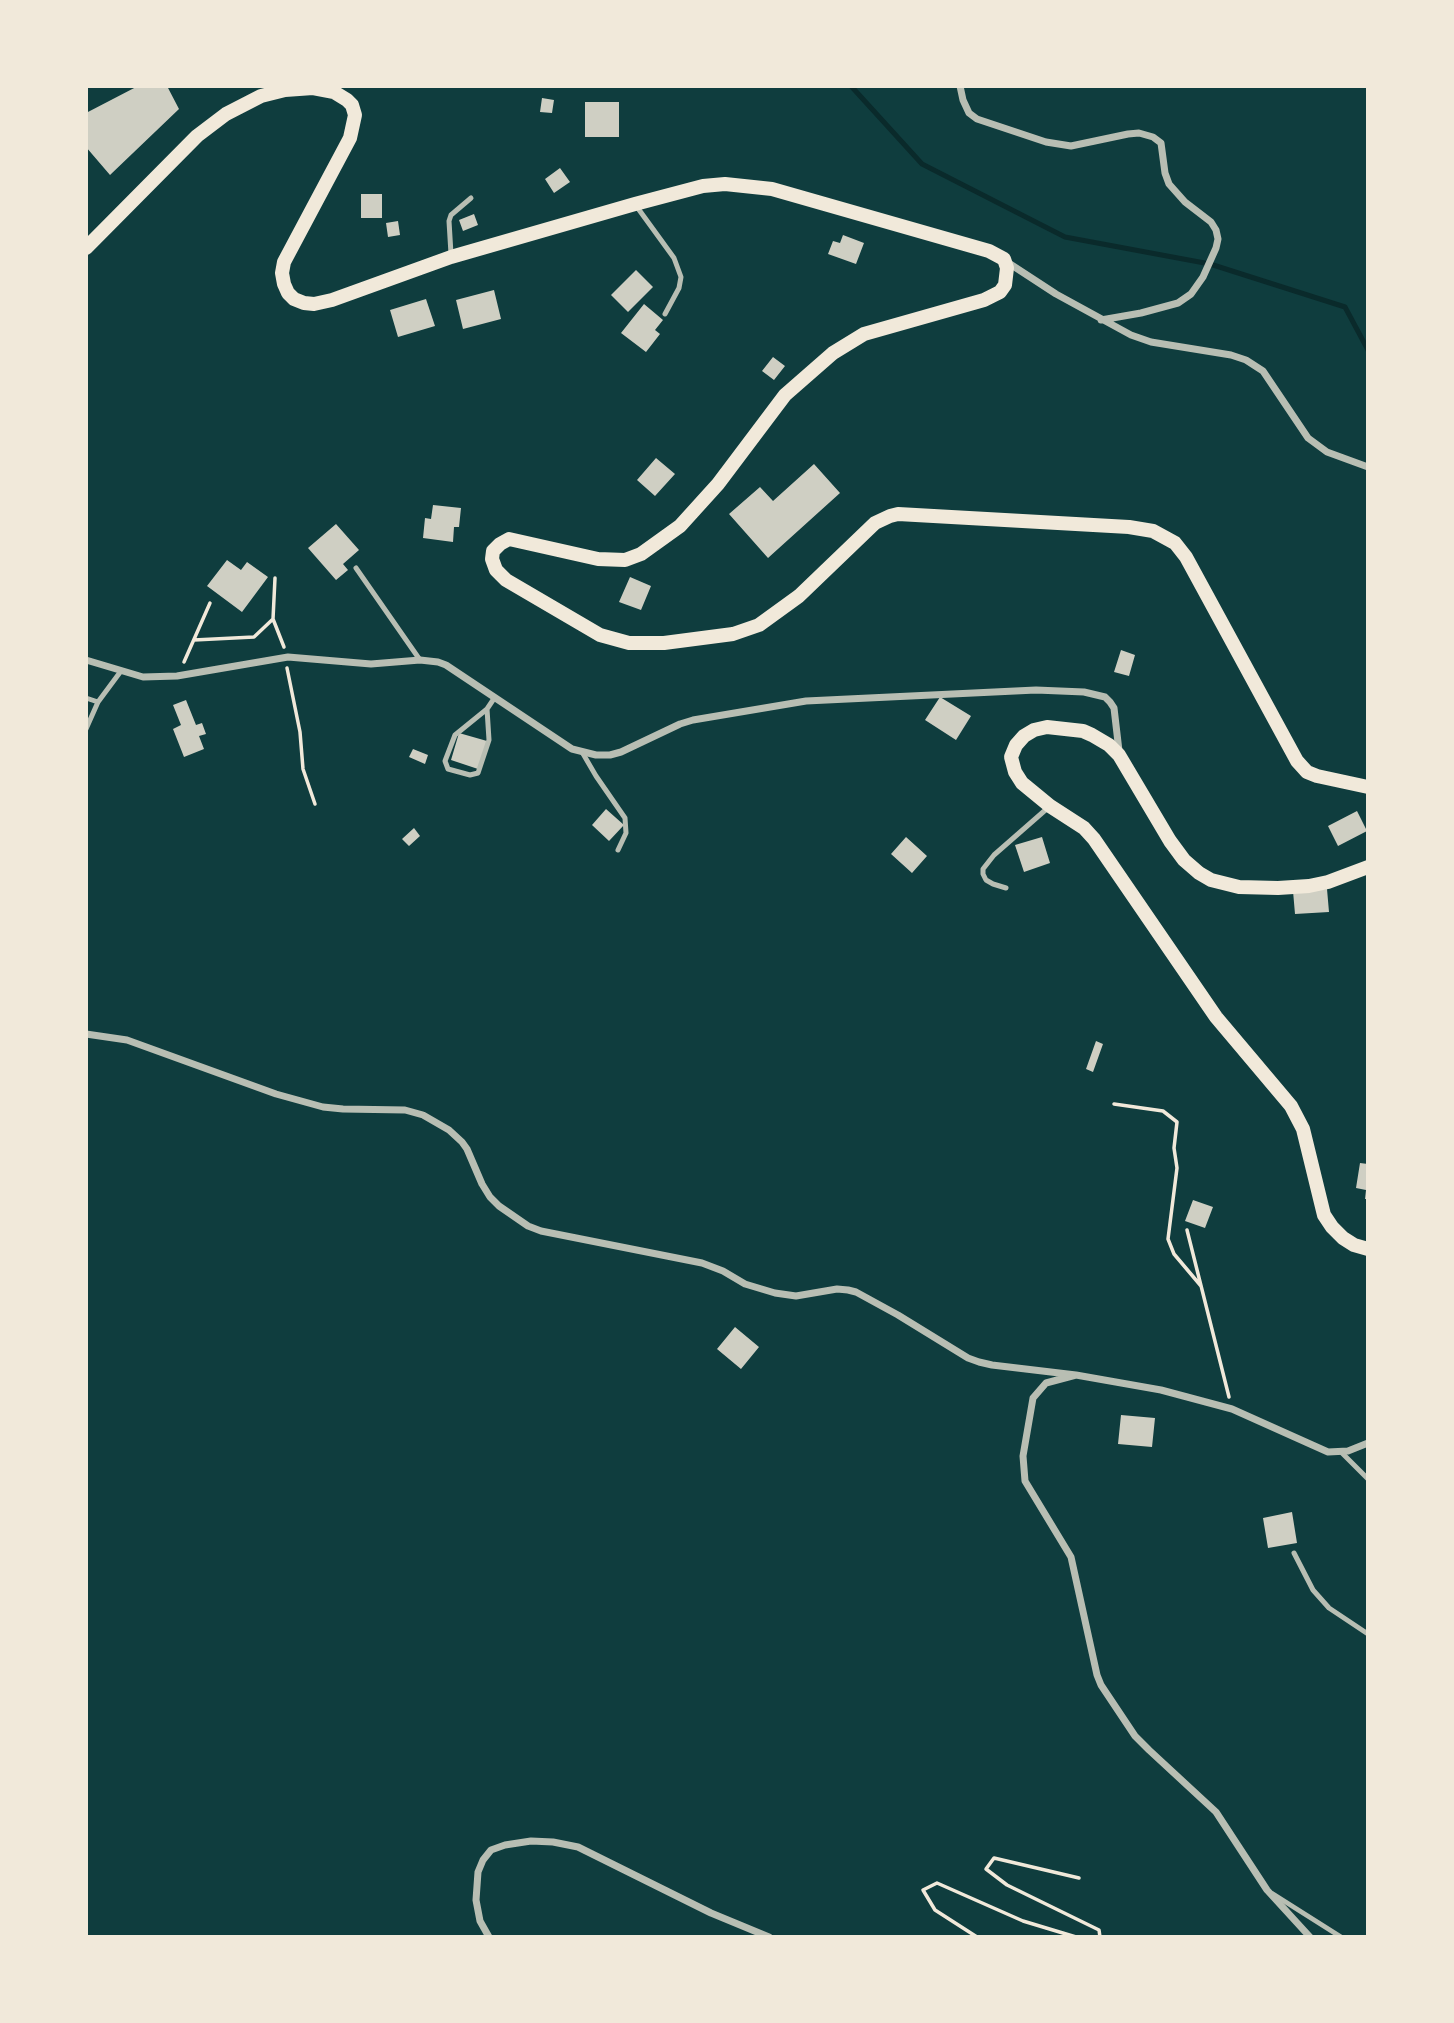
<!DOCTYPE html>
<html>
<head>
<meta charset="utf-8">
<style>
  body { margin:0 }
  #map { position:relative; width:1454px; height:2023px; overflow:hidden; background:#0f3d3e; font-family:"Varela Round",sans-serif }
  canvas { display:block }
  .frame { position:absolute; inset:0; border:88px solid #f1e9da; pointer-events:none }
</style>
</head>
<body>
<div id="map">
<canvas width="1454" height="2023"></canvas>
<div class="frame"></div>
</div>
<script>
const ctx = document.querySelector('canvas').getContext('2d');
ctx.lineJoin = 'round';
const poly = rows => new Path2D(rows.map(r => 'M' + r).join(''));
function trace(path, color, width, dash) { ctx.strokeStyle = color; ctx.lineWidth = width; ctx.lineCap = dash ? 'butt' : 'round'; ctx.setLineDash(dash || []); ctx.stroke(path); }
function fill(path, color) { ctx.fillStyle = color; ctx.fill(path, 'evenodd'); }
trace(poly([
  [851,86,922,164,1065,237,1210,264,1345,307,1368,350]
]), '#0a2a2b', 5);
fill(poly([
  [138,86,167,86,179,109,110,175,86,147,86,113],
  [542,98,554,100,552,113,540,112],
  [585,102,619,102,619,137,585,137],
  [560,168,570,182,554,193,545,179],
  [361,194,382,194,382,218,361,218],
  [474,214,478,225,463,231,459,220],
  [398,221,400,235,388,237,386,223],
  [843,235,864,243,856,264,828,254,833,241,840,243],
  [636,270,653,287,628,312,611,295],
  [494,290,501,319,463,329,456,300],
  [426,299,435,326,398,337,390,310],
  [644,304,663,320,655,330,660,334,646,352,621,333],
  [773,357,785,366,774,380,762,371],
  [656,458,675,474,655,496,637,480],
  [814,464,840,493,768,558,729,514,760,487,773,501],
  [433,505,461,508,459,527,454,527,453,542,423,538,425,518,431,519],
  [336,524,359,550,343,564,348,570,336,580,308,548],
  [227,560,241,570,247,562,268,577,242,612,207,586],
  [630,577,651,586,641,610,619,602],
  [1121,650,1135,655,1129,676,1114,672],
  [940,697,971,716,956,740,925,720],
  [186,700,196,725,202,723,206,734,199,736,204,749,184,757,173,729,181,725,173,705],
  [459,733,487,741,478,769,451,760],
  [413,749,428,755,425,764,409,757],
  [606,809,624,825,609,841,592,825],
  [1357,811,1367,831,1338,846,1328,826],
  [414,828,420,836,409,846,402,839],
  [906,837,927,856,912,873,891,854],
  [1042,837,1050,863,1024,872,1015,845],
  [1327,889,1329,912,1295,914,1293,891],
  [1096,1041,1103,1044,1093,1072,1086,1069],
  [1360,1163,1368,1164,1368,1199,1365,1199,1366,1190,1356,1188],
  [1193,1200,1213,1207,1205,1228,1185,1221],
  [735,1327,759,1347,741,1369,717,1349],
  [1121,1415,1155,1418,1152,1447,1118,1444],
  [1292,1512,1297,1543,1268,1548,1263,1518]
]), '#cfcfc3');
trace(poly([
  [275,578,273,619,284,647],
  [194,640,254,637,273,619],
  [184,662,210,603],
  [287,668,300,732,303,769,315,804],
  [1114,1104,1163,1111,1177,1122,1174,1148,1177,1168,1168,1239,1174,1254,1201,1286],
  [1187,1230,1229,1397],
  [1079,1878,994,1858,986,1869,1007,1885,1099,1930,1100,1937],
  [977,1937,935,1910,923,1890,937,1883,1023,1921,1076,1937]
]), '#f1e9da', 3.5);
trace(poly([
  [637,207,674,258,681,277,679,288,665,314],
  [451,254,449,221,451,215,471,198],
  [356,568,420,660],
  [86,698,98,702],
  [487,709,489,740,478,773,470,775,448,769,445,761,455,735,487,709,495,697],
  [86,729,98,702,121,671],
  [582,752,596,776,625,818,626,833,618,850],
  [1006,888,993,884,986,880,983,874,983,869,994,855,1050,806],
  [1341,1452,1368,1479],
  [1294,1553,1313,1590,1329,1608,1368,1634],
  [1273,1894,1341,1937]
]), '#b8beb3', 5);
trace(poly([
  [960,86,963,100,969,113,977,119,1046,142,1071,146,1128,134,1139,133,1153,137,1161,143,1165,173,1169,184,1185,202,1211,222,1216,230,1218,239,1216,248,1203,277,1191,294,1178,303,1141,313,1101,320],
  [1007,262,1056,294,1131,335,1151,342,1231,355,1246,360,1263,371,1308,438,1327,452,1368,467],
  [86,660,143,677,177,676,288,657,371,664,420,660,438,662,446,665,572,749,596,755,610,755,621,752,680,724,693,720,806,701,1036,690,1084,692,1105,697,1110,702,1114,708,1119,751],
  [86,1034,127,1040,276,1094,323,1107,343,1109,405,1110,423,1115,449,1130,462,1142,467,1149,482,1184,490,1197,499,1206,528,1226,541,1231,702,1263,723,1271,745,1284,775,1293,796,1296,837,1289,848,1290,856,1292,898,1315,968,1358,979,1362,992,1365,1076,1375],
  [489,1937,480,1921,476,1900,478,1872,483,1860,491,1850,505,1845,531,1841,553,1842,578,1847,711,1913,769,1937],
  [1310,1937,1267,1890,1216,1812,1149,1750,1135,1736,1101,1685,1097,1675,1071,1557,1025,1481,1023,1456,1033,1398,1046,1383,1076,1375,1161,1390,1232,1409,1328,1452,1348,1451,1368,1443]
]), '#b8beb3', 7);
trace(poly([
  [86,248,197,136,226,114,261,96,285,90,313,88,334,92,347,100,352,105,355,115,350,138,284,262,282,273,284,284,288,293,294,299,304,303,314,304,332,300,451,257,635,204,703,186,725,184,772,189,989,251,1004,259,1007,268,1005,285,1000,292,984,300,864,334,833,353,785,395,718,484,680,526,641,554,625,560,598,559,509,539,500,544,493,551,492,559,496,570,506,580,600,635,629,643,664,643,733,634,759,625,799,596,875,523,890,516,898,514,1129,527,1153,531,1175,543,1186,557,1297,761,1307,772,1317,776,1368,787],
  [1368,867,1328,882,1309,886,1278,888,1239,887,1211,880,1199,873,1184,860,1170,841,1119,755,1109,745,1092,735,1083,731,1047,727,1034,730,1024,736,1016,745,1011,757,1015,772,1022,783,1050,806,1084,828,1094,839,1216,1017,1291,1106,1303,1129,1324,1215,1332,1227,1343,1238,1354,1245,1368,1249]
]), '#f1e9da', 14);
</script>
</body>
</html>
